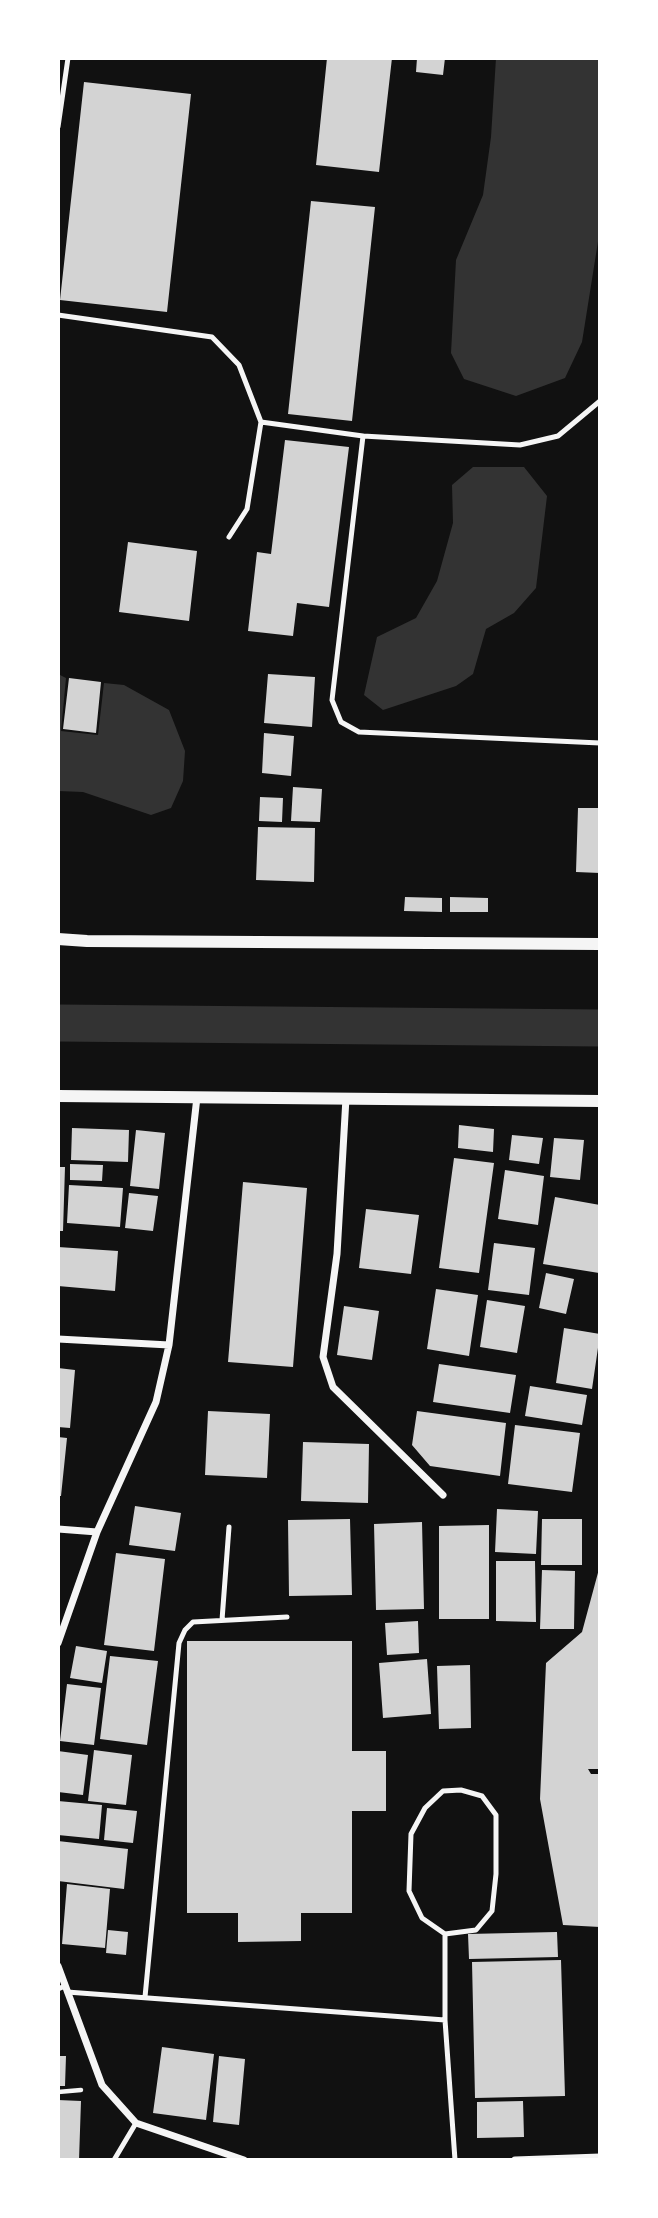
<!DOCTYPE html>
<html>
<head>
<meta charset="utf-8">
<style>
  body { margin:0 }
  #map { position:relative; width:658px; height:2218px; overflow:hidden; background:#111; font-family:"IBM Plex Sans",sans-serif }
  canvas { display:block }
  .frame { position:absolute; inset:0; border:60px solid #fff; pointer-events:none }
</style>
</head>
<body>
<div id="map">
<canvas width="658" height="2218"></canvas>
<div class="frame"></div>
</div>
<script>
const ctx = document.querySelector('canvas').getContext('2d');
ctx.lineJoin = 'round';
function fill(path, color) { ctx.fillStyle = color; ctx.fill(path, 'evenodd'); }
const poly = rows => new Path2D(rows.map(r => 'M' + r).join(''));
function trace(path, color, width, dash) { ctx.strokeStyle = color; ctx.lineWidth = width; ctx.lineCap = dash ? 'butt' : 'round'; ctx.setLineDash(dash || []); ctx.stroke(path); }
fill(poly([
  [496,58,600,58,600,229,582,342,565,378,516,396,464,379,451,353,456,260,483,195,491,137],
  [473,467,524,467,547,496,536,588,514,613,486,629,473,674,456,686,383,710,364,695,377,637,416,618,437,581,453,523,452,485],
  [58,674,66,678,61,731,98,735,104,683,124,685,169,710,185,751,183,781,171,808,151,815,83,792,58,791]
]), '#333');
trace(poly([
  [58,1023,600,1028]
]), '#333', 37);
fill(poly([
  [327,58,392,58,379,172,316,165],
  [417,58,445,58,443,75,416,72],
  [84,82,191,94,167,312,60,300],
  [311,201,375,207,352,421,288,414],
  [285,440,349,447,329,607,297,603,293,636,248,631,257,552,271,554],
  [128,542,197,551,189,621,119,612],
  [268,674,315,677,312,727,264,723],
  [69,678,101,682,96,733,63,729],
  [264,733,294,736,291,776,262,773],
  [293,787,322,789,320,822,291,821],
  [260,797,283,798,282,822,259,821],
  [578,808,600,808,600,873,576,872],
  [258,827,315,828,314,882,256,880],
  [405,897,442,898,442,912,404,911],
  [450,897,488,898,488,912,450,912],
  [459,1125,494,1129,493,1152,458,1148],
  [72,1128,129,1130,128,1162,71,1160],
  [136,1130,165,1133,159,1189,130,1186],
  [512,1135,543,1138,539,1164,509,1160],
  [554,1138,584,1140,580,1180,550,1177],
  [454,1158,494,1163,479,1273,439,1268],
  [70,1164,103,1165,102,1181,70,1180],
  [58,1167,65,1167,63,1231,58,1231],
  [505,1170,544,1176,538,1225,498,1219],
  [243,1182,307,1188,293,1367,228,1362],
  [69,1185,123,1188,120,1227,67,1223],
  [129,1193,158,1196,153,1231,125,1228],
  [555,1197,600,1205,599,1273,543,1264],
  [366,1209,419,1215,411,1274,359,1268],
  [494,1243,535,1248,529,1295,488,1290],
  [58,1247,118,1251,115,1291,58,1286],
  [546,1273,574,1279,566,1314,539,1308],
  [436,1289,478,1295,469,1356,427,1349],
  [487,1300,525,1306,517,1353,480,1347],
  [344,1306,379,1311,372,1360,337,1355],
  [564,1328,600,1334,592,1389,556,1383],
  [439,1364,516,1375,510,1413,433,1402],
  [58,1368,75,1370,70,1428,58,1427],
  [530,1386,587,1395,582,1425,525,1416],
  [208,1411,270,1414,267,1478,205,1475],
  [417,1411,506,1423,500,1476,430,1466,412,1445],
  [515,1425,580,1433,572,1492,508,1484],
  [58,1437,67,1438,61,1496,58,1496],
  [303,1442,369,1444,368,1503,301,1501],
  [135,1506,181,1513,175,1551,129,1545],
  [497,1509,538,1511,536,1554,495,1552],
  [350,1519,352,1595,289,1596,288,1520],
  [542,1519,582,1519,582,1565,541,1565],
  [422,1522,424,1609,376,1610,374,1524],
  [489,1525,489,1619,439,1619,439,1526],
  [116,1553,165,1559,154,1651,104,1645],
  [496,1561,535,1561,536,1622,496,1621],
  [599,1569,600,1769,588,1769,591,1774,600,1774,600,1927,563,1925,540,1799,546,1663,582,1632],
  [542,1570,575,1571,574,1629,540,1629],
  [418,1621,419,1653,387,1655,385,1623],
  [187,1641,352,1641,352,1751,386,1751,386,1811,352,1811,352,1913,301,1913,301,1941,238,1942,238,1913,187,1913],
  [76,1646,107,1651,102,1683,70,1678],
  [110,1656,158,1661,147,1745,100,1739],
  [427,1659,431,1714,383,1718,379,1663],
  [470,1665,471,1728,439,1729,437,1666],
  [67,1684,101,1688,94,1745,60,1741],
  [94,1750,132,1755,126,1805,88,1801],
  [58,1751,88,1755,83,1795,58,1792],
  [58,1801,102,1805,99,1839,58,1835],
  [107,1808,137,1811,133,1843,104,1840],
  [58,1841,128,1849,124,1889,58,1881],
  [67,1884,110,1889,105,1948,62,1944],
  [108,1930,128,1932,126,1955,106,1953],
  [557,1932,558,1957,469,1959,468,1934],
  [561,1960,565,2096,475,2098,472,1962],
  [162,2047,214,2054,206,2120,153,2113],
  [58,2056,66,2056,65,2086,58,2086],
  [219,2056,245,2059,239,2125,213,2122],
  [58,2100,81,2101,79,2160,58,2160],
  [523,2101,524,2137,477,2138,477,2102]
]), '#d3d3d3');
trace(poly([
  [58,2092,81,2090]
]), '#f5f5f5', 4.5);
trace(poly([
  [58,127,68,58],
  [58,315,212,337,239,365,261,422,363,436],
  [600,401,558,436,520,445,363,436,332,700,341,722,359,732,600,743],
  [229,537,247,509,261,422],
  [222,1620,229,1527],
  [58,1989,65,1986],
  [67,1992,445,2020,455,2160],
  [145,1997,179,1643,185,1630,193,1622,287,1617],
  [445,2020,445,1934,476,1930,492,1911,496,1874,496,1815,482,1796,461,1790,443,1791,425,1808,411,1834,409,1891,422,1918,445,1934],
  [114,2160,136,2123]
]), '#f5f5f5', 5);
trace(poly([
  [346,1098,337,1254,323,1357,333,1387,443,1495],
  [58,1339,169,1345],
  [58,1529,97,1532],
  [58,1643,97,1532,156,1402,169,1345,197,1097],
  [58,1966,102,2085,136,2123,244,2160],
  [515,2160,600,2157]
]), '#f5f5f5', 7);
trace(poly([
  [58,939,87,941,600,944],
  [58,1096,600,1101]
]), '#f5f5f5', 12);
</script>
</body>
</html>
